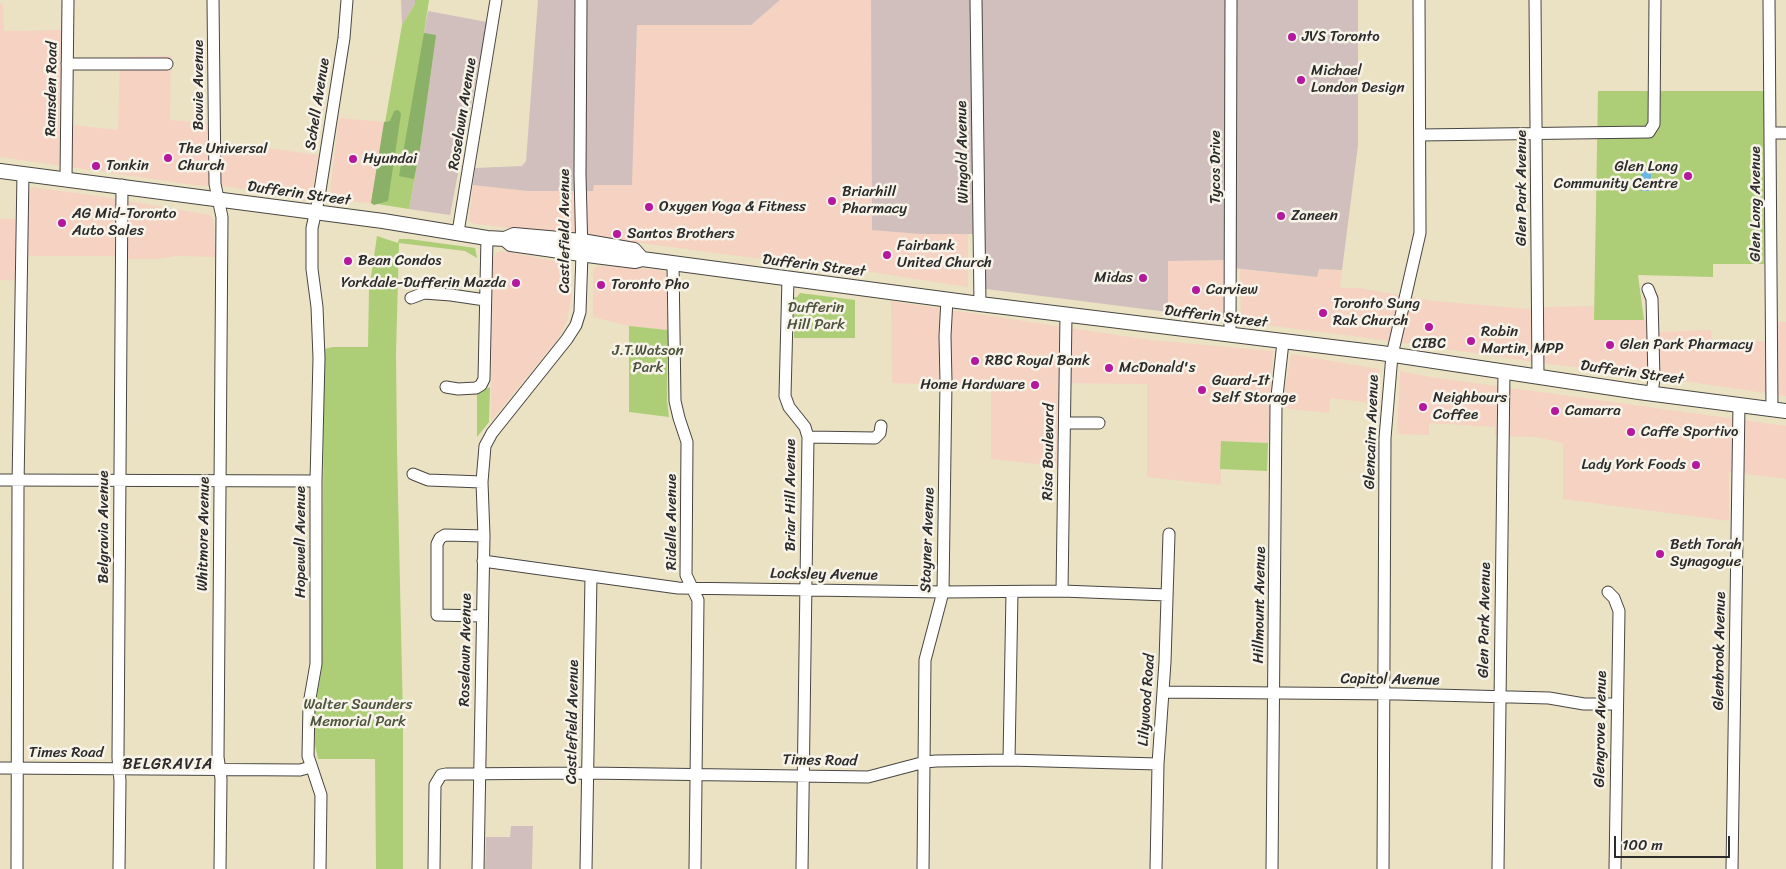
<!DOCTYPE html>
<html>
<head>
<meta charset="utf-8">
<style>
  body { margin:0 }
  #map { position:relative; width:1786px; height:869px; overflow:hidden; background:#ebe2c3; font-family:Sriracha,sans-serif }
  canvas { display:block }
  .scale { position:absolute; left:1614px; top:836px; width:116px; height:22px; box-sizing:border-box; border:2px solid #2b2b2b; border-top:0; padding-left:6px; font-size:15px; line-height:18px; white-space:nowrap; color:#2b2b2b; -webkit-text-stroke:4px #f7f3e8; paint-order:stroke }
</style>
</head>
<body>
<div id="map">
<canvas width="1786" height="869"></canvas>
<div class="scale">100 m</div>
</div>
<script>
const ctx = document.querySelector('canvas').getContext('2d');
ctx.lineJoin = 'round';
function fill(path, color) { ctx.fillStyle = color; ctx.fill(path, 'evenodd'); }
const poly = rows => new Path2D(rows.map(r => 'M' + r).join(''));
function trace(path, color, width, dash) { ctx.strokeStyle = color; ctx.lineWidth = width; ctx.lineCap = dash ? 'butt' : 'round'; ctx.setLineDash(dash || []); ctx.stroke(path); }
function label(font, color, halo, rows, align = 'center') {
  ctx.font = font + ' Sriracha,sans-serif'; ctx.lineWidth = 5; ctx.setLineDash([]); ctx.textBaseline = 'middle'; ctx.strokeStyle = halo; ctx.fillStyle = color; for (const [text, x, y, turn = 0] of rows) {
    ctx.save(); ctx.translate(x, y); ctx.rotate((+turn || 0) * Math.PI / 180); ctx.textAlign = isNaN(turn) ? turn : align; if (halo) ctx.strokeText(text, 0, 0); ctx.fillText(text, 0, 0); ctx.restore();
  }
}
fill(poly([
  [780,0,871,0,872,229,920,234,968,234,968,287,871,272,723,254,594,237,475,224,469,221,473,185,528,191,593,191,594,185,632,185,637,25,751,25],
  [0,4,3,4,4,31,72,30,72,125,118,130,120,57,171,56,170,120,220,124,220,142,319,155,311,197,308,200,302,201,280,197,278,195,224,186,201,186,0,157],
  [339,118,384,122,371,203,329,200],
  [32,187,111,198,210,215,213,219,214,225,215,257,176,256,157,259,115,259,114,256,27,256,27,281,0,280,0,219,28,219,29,192],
  [503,251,568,264,570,269,571,299,567,321,558,339,491,421,493,259,496,253],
  [1224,260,1223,319,1168,312,1168,261],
  [597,266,662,270,667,274,668,330,629,326,593,317,593,271],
  [1240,269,1316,277,1319,269,1342,270,1340,288,1359,288,1434,301,1530,309,1548,307,1594,306,1594,320,1659,320,1659,332,1711,330,1712,342,1767,341,1767,322,1786,322,1786,396,1642,375,1549,364,1383,340,1241,322],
  [891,301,1150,340,1273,351,1268,443,1221,441,1221,485,1147,477,1147,384,1061,383,1057,466,991,459,991,391,952,385,892,383],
  [1291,354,1379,369,1378,404,1330,398,1329,413,1282,408],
  [1400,371,1431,377,1786,426,1786,479,1729,472,1729,521,1563,499,1563,443,1536,437,1495,436,1495,427,1429,423,1429,435,1397,434]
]), '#f5d2c2');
fill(poly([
  [401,0,415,0,415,4,402,25],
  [538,0,780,0,751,25,637,25,632,185,594,185,593,191,528,191,473,185,475,168,522,166,526,161],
  [871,0,1358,0,1358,145,1342,270,1319,269,1317,277,1224,267,1224,260,1168,261,1168,312,986,289,984,234,920,234,872,230],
  [428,11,487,22,450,215,409,209,420,149,435,35,424,33],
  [511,826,533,826,532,869,485,869,486,837,510,837]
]), '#d1bfbd');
fill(poly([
  [415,0,429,0,424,33,436,35,420,149,409,209,371,203,402,25,415,4],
  [1598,91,1765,91,1764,264,1713,264,1713,277,1638,275,1644,320,1594,320],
  [377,236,398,243,399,239,409,239,475,248,477,258,465,251,399,243,396,353,397,450,403,719,403,869,376,869,375,759,318,759,315,745,315,707,322,667,324,349,333,347,368,347,369,290],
  [800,293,855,300,855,338,794,338,794,297,797,297],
  [629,326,668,330,667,400,669,417,629,412],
  [490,387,489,422,477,437,477,394],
  [1221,441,1268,443,1267,471,1220,469]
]), '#adce76');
fill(poly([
  [424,33,436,35,420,149,414,179,399,176],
  [398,110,400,112,401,114,388,201,374,205,371,203,384,122,390,121,394,111]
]), '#8ab167');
fill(poly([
  [1641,169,1651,169,1651,191,1641,191]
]), '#69b7e3');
const minor = poly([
  [213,0,215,184,222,217,218,757,221,779,220,869],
  [976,0,980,304],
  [1535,0,1538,376],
  [1769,0,1772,409],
  [67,64,167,64],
  [1771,133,1786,133],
  [1420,135,1649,132,1654,124,1655,0],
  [66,178,68,0],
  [458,232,496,0],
  [673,264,675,401,679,418,687,442,686,575,698,600,695,869],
  [788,278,785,396,789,407,805,427,808,437,802,869],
  [1648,289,1652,299,1654,379,1652,393],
  [411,298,424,293,451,295,485,300],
  [1230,334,1231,0],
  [446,387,458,389,476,388,481,385,484,379,487,238],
  [1065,423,1099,423],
  [808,437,875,438,880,433,881,426],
  [413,474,428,480,482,482],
  [0,480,316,481],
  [483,561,678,588,943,592,1062,591,1167,595],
  [1062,591,1066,315],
  [1608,592,1614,598,1619,611,1615,869],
  [482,616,437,615,437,544,440,538,445,535,484,536],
  [1163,692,1398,694,1549,698,1584,704,1616,704],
  [1009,760,1012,592],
  [0,768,300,770,311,767],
  [17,869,18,487,23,173],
  [119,869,120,781,118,758,122,185],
  [320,869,321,795,308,756,309,704,316,664,316,481,319,358,317,307,312,269,312,228,319,197,344,38,347,0],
  [434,869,435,785,441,775,446,774,587,773,868,777,925,762,936,761,1009,760,1158,764],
  [478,869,484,536,482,482,485,446,492,433,567,339,576,325,580,312,582,254,580,175,581,0],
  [586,869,591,576],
  [923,869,925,660,943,592,946,382,945,336,947,299],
  [1156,869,1158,764,1165,662,1169,534],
  [1272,869,1276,405,1283,342],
  [1383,869,1385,438,1392,355,1420,233,1419,0],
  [1498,869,1504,371],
  [1732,869,1739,404]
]);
const major = poly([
  [0,171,383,221,487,238,505,239,514,235,582,241,634,250,642,259],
  [505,239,511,244,595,256,635,261,642,259,980,304,1381,353,1639,392,1786,411]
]);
trace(minor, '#484642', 13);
trace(major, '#484642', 16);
trace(minor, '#fff', 11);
trace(major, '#fff', 14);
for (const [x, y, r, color] of [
  [1292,37,5,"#b5179e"],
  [1301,80,5,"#b5179e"],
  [168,158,5,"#b5179e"],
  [353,159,5,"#b5179e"],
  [96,166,5,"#b5179e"],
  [1688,176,5,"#b5179e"],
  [832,201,5,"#b5179e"],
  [649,207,5,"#b5179e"],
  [1281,216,5,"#b5179e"],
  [62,223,5,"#b5179e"],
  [617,234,5,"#b5179e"],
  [887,255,5,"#b5179e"],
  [348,261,5,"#b5179e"],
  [1143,278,5,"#b5179e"],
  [516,283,5,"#b5179e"],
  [601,285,5,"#b5179e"],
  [1196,290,5,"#b5179e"],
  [1323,313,5,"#b5179e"],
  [1429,327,5,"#b5179e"],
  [1471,341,5,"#b5179e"],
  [1610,345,5,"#b5179e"],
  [975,361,5,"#b5179e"],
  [1109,368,5,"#b5179e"],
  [1035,385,5,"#b5179e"],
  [1202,390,5,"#b5179e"],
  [1423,407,5,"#b5179e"],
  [1555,411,5,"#b5179e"],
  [1631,432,5,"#b5179e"],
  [1696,465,5,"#b5179e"],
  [1660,554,5,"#b5179e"]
]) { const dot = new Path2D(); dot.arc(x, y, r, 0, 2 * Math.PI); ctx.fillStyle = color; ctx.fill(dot); trace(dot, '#f7f3e8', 2); }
label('15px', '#2b2b2b', '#f7f3e8', [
  ["JVS Toronto",1302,37],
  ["Michael",1311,71],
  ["London Design",1311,88],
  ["The Universal",178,149],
  ["Church",178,166],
  ["Hyundai",363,159],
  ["Tonkin",106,166],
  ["Glen Long",1678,167,"right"],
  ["Community Centre",1678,184,"right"],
  ["Briarhill",842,192],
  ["Pharmacy",842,209],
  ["Oxygen Yoga & Fitness",659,207],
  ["AG Mid-Toronto",72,214],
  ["Auto Sales",72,231],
  ["Zaneen",1291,216],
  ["Santos Brothers",627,234],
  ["Fairbank",897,246],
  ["United Church",897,263],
  ["Bean Condos",358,261],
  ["Midas",1133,278,"right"],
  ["Yorkdale-Dufferin Mazda",506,283,"right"],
  ["Toronto Pho",611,285],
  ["Carview",1206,290],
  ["Toronto Sung",1333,304],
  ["Rak Church",1333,321],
  ["Robin",1481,332],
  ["Martin, MPP",1481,349],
  ["CIBC",1429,344,"center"],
  ["Glen Park Pharmacy",1620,345],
  ["RBC Royal Bank",985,361],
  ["McDonald's",1119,368],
  ["Guard-It",1212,381],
  ["Self Storage",1212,398],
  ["Home Hardware",1025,385,"right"],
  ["Neighbours",1433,398],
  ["Coffee",1433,415],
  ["Camarra",1565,411],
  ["Caffe Sportivo",1641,432],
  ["Lady York Foods",1686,465,"right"],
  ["Beth Torah",1670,545],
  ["Synagogue",1670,562]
], 'left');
label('15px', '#2b2b2b', '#f7f3e8', [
  ["Bowie Avenue",199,85,-90],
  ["Ramsden Road",52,89,-89],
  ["Schell Avenue",318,104,-81],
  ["Roselawn Avenue",463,114,-81],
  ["Wingold Avenue",963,152,-91],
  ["Tycos Drive",1216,167,-90],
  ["Glen Park Avenue",1522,188,-90],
  ["Dufferin Street",299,194,8],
  ["Glen Long Avenue",1756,204,-90],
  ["Castlefield Avenue",565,231,-90],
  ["Dufferin Street",814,266,7],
  ["Dufferin Street",1216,317,7],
  ["Dufferin Street",1632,373,8],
  ["Glencairn Avenue",1372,432,-88],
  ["Risa Boulevard",1049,452,-89],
  ["Briar Hill Avenue",791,495,-90],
  ["Ridelle Avenue",672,522,-90],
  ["Belgravia Avenue",104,527,-90],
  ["Whitmore Avenue",204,534,-89],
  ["Stayner Avenue",928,540,-88],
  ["Hopewell Avenue",301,542,-90],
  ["Locksley Avenue",824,575,1],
  ["Hillmount Avenue",1260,605,-89],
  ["Glen Park Avenue",1485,620,-89],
  ["Roselawn Avenue",466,650,-89],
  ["Glenbrook Avenue",1720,651,-89],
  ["Capitol Avenue",1390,680,1],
  ["Lilywood Road",1147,700,-86],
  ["Castlefield Avenue",573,722,-89],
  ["Glengrove Avenue",1601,729,-89],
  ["Times Road",66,753],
  ["Times Road",820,761,1]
]);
label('15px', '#4c543e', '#f7f3e8', [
  ["Dufferin",816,308],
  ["Hill Park",816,325],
  ["J.T.Watson",648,351],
  ["Park",648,368],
  ["Walter Saunders",358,705],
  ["Memorial Park",358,722]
]);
ctx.letterSpacing = '1px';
label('16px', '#2b2b2b', '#f7f3e8', [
  ["BELGRAVIA",168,765]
]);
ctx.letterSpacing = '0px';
</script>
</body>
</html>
